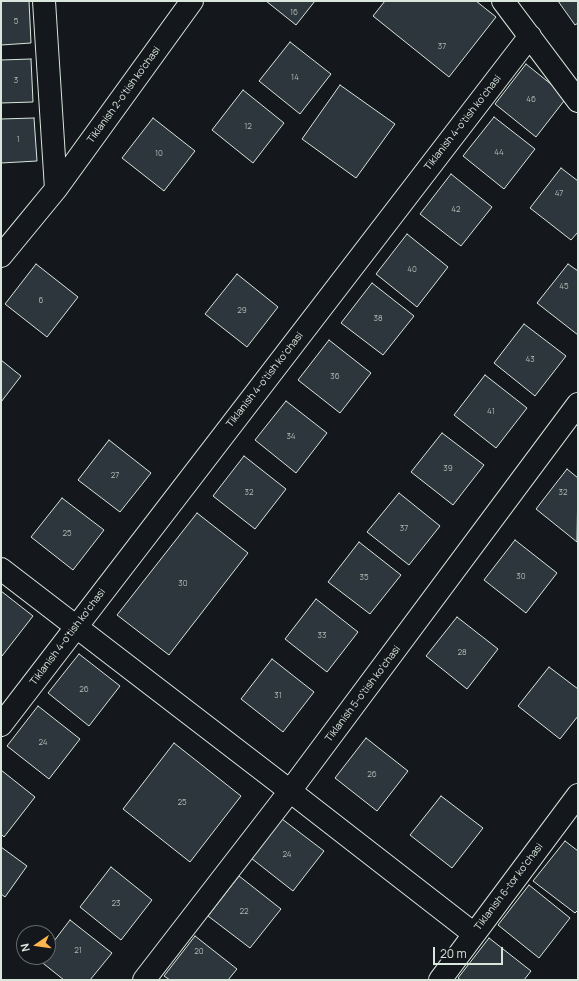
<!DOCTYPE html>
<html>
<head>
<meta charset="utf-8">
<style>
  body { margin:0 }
  #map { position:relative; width:579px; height:981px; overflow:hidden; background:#14181c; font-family:Manrope,sans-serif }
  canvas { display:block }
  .frame { position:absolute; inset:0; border:2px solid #d8e6dc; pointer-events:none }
  .north { position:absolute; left:16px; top:925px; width:40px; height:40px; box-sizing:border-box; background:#14181c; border:1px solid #626a69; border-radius:50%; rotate:257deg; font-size:11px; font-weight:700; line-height:16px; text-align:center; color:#d8e6dc }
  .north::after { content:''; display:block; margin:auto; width:14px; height:18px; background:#ffb74d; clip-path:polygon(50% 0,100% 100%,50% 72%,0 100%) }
  .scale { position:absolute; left:433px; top:947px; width:70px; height:18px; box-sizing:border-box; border:2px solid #d8e6dc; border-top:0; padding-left:5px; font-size:12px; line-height:14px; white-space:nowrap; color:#d8e6dc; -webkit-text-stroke:3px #14181c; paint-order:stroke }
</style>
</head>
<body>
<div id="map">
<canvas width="579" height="981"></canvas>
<div class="frame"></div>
<div class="north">N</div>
<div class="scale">20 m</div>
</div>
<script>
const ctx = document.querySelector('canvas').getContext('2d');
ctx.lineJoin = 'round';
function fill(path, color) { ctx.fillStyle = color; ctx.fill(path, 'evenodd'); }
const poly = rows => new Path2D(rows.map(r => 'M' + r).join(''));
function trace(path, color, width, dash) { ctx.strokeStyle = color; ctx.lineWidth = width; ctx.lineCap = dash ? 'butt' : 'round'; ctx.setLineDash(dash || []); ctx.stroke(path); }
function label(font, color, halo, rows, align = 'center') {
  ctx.font = font + ' Manrope,sans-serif'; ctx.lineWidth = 3; ctx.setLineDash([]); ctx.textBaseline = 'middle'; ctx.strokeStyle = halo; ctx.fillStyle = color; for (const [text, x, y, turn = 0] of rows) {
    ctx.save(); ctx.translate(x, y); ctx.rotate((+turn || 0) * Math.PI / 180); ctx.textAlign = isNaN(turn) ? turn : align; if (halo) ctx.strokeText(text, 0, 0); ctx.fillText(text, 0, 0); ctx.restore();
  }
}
const building = poly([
  [1,1,29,1,31,43,1,45,1,1],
  [266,1,315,1,296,25,266,1],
  [385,1,476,1,496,17,449,77,373,16,385,1],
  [558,1,578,1,578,23,575,25,558,1],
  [290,42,331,74,300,114,259,81,290,42],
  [31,59,33,102,1,103,1,60,31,59],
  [526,64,567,97,536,137,495,104,526,64],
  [340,85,395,124,356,178,302,139,340,85],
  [243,90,284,123,253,163,212,130,243,90],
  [494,117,535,149,504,189,463,156,494,117],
  [34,118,37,161,1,163,1,119,34,118],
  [153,118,195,151,164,191,122,158,153,118],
  [561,168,578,181,578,232,571,240,530,208,561,168],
  [451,174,492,207,461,246,420,214,451,174],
  [407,234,448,267,417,307,376,274,407,234],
  [36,264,78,297,47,337,5,304,36,264],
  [568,264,578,271,578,335,537,303,568,264],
  [237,274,278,307,247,347,205,314,237,274],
  [372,283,414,316,383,355,341,323,372,283],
  [524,324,566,356,535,396,494,363,524,324],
  [329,340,371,373,340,413,298,380,329,340],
  [1,360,21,376,1,402,1,360],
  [485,375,527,408,496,448,454,415,485,375],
  [286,401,327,433,296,473,255,440,286,401],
  [442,433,484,465,453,505,411,472,442,433],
  [109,440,151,473,120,512,78,480,109,440],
  [244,456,286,489,255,529,213,496,244,456],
  [567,469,578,478,577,542,536,509,567,469],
  [399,493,440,526,409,565,367,532,399,493],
  [62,498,104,530,73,570,31,537,62,498],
  [197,513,248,553,169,655,117,615,197,513],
  [515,540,557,573,526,613,484,580,515,540],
  [359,542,401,575,370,614,328,582,359,542],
  [1,591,33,616,2,656,1,655,1,591],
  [316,599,358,632,327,672,285,639,316,599],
  [457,617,498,649,467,689,426,656,457,617],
  [79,654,120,686,89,726,48,693,79,654],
  [272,659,314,692,283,732,241,699,272,659],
  [549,667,578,689,578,716,560,739,518,706,549,667],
  [38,706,80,739,49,779,7,746,38,706],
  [366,738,408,771,377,811,335,778,366,738],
  [174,743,241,796,190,862,123,809,174,743],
  [1,770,35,797,4,837,1,834,1,770],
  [441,796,483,828,452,868,410,835,441,796],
  [282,819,324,851,293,891,251,858,282,819],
  [565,841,578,851,578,910,575,913,533,881,565,841],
  [1,847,27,866,5,897,1,894,1,847],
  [111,867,152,900,121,940,80,907,111,867],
  [239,876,281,909,250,948,208,916,239,876],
  [529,885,570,918,539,958,498,925,529,885],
  [70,920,112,953,90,980,64,980,39,960,42,957,48,957,48,949,70,920],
  [195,936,237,969,228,980,170,980,164,976,195,936],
  [489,938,531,971,524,980,461,980,458,978,489,938]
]);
fill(building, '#2c363c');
trace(building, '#d8e6dc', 1);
const minor = poly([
  [44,1,56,189],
  [503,1,578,101],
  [1,256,56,189,192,1],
  [1,569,290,791,474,934],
  [1,725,530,36],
  [144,980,290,791,578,404],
  [440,980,578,795]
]);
trace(minor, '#d8e6dc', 24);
trace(minor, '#14181c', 22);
label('8px', '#adbab4', null, [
  ["16",294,13],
  ["5",16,22],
  ["37",442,47],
  ["14",295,78],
  ["3",16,81],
  ["46",531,100],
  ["12",248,127],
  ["1",18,140],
  ["44",499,153],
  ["10",159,154],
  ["47",559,194],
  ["42",456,210],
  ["40",412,270],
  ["45",564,287],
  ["6",41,301],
  ["29",242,311],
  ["38",378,319],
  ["43",530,360],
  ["36",335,377],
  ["41",491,412],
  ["34",291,437],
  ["39",448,469],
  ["27",115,476],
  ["32",249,493],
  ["32",563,493],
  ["37",404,529],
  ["25",67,534],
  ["30",521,577],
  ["35",364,578],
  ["30",183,584],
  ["33",322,636],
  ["28",462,653],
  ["26",84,690],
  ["31",278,696],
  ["24",43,743],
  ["26",372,775],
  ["25",182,803],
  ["24",287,855],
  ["23",116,904],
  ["22",244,912],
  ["21",78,951],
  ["20",199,952]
]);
label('10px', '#d8e6dc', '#14181c', [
  ["Tiklanish 2-o'tish ko'chasi",124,95,-54],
  ["Tiklanish 4-o'tish ko‘chasi",463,123,-52],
  ["Tiklanish 4-o'tish ko‘chasi",265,380,-52],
  ["Tiklanish 4-o'tish ko‘chasi",68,637,-53],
  ["Tiklanish 5-o'tish ko‘chasi",363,694,-53],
  ["Tiklanish 6-tor ko‘chasi",509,887,-53]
]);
</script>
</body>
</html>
